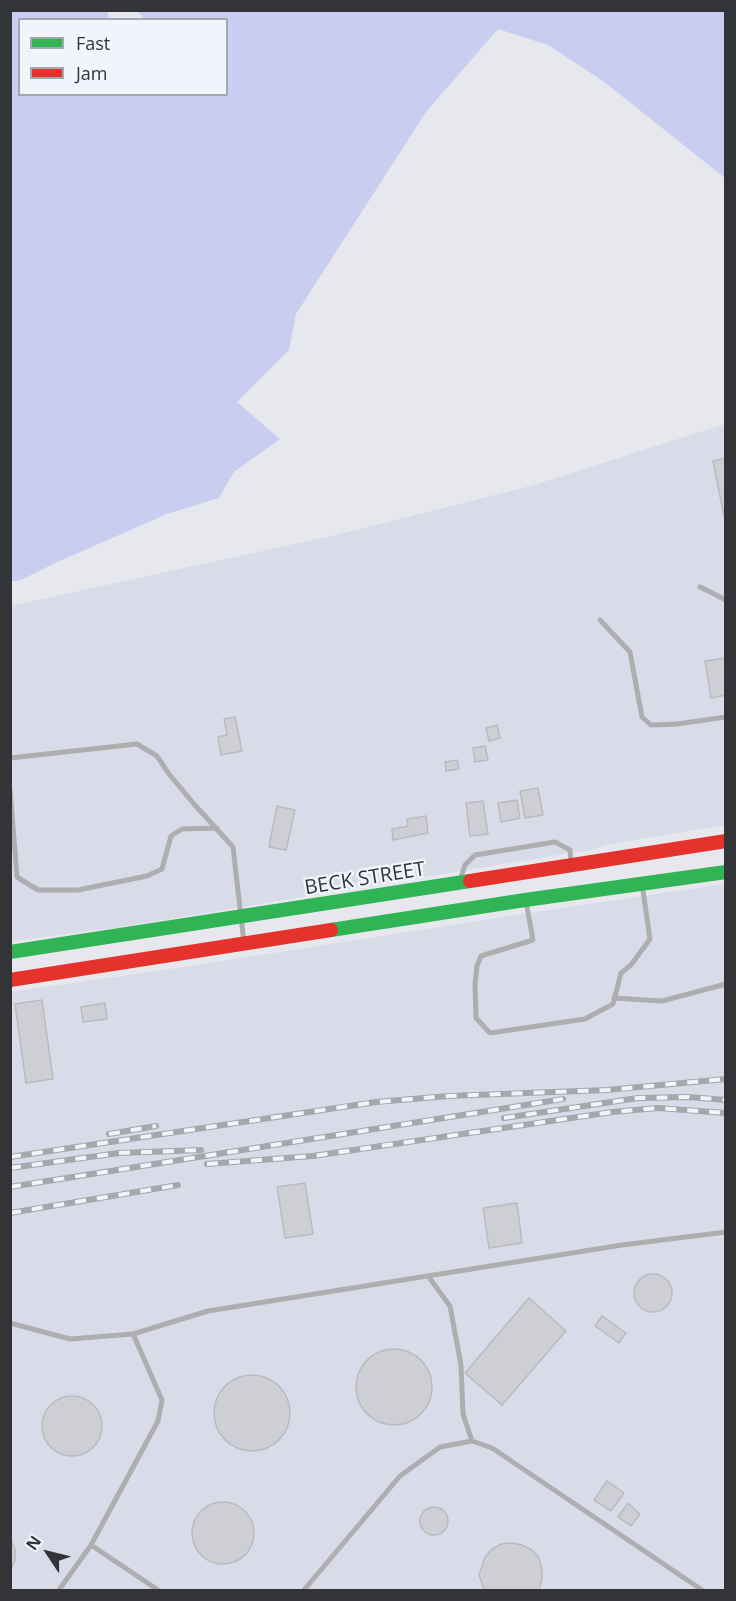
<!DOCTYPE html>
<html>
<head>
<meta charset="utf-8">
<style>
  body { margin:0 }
  #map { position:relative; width:736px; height:1601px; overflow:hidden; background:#e6e8ee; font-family:"Open Sans",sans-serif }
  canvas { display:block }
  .frame { position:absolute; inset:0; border:12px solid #333438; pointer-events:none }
  .legend { position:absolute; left:18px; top:18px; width:210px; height:78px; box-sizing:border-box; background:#f1f3fd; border:2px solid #a5a7ae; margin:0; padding:8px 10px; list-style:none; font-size:18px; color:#333438 }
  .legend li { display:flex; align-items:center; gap:12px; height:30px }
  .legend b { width:30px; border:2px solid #a5a7ae }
  .north { position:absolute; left:18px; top:1523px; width:60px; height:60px; -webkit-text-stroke:4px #f1f3fd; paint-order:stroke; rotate:305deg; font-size:16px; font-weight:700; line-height:24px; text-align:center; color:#333438 }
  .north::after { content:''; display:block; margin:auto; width:21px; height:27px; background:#333438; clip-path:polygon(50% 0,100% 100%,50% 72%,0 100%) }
</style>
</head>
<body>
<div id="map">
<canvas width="736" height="1601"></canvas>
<div class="frame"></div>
<ul class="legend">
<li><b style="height:8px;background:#30b455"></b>Fast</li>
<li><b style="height:8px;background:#e5322d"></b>Jam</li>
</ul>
<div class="north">N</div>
</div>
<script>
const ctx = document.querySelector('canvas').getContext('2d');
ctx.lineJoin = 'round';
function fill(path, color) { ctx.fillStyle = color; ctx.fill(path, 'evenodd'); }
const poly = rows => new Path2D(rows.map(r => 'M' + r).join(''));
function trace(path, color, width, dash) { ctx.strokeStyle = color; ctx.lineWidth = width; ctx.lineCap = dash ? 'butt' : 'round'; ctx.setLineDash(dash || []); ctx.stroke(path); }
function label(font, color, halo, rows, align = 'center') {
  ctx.font = font + ' "Open Sans",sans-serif'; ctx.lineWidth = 5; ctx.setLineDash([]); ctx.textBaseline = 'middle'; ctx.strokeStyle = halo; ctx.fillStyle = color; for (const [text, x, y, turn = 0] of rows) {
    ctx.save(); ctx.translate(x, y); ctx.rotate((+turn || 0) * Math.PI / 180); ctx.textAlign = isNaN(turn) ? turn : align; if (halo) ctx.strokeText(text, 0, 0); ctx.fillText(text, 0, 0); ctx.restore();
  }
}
fill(poly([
  [725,424,725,825,605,845,595,849,120,927,11,941,10,606,336,535,534,485],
  [725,884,725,1590,11,1590,10,992,190,966,555,909]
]), '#d9dbe9');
fill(poly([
  [10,11,108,11,109,19,20,20,20,94,226,94,226,20,144,19,137,11,725,11,725,178,603,81,548,45,498,29,426,112,296,314,289,350,237,402,280,439,234,472,219,498,167,514,55,563,19,581,11,581]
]), '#c9cdf0');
const building = poly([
  [726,458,726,515,724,516,713,461,726,458],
  [726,658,726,695,711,698,705,661,726,658],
  [235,717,242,751,221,755,218,737,227,735,224,719,235,717],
  [497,725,500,738,489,741,486,728,497,725],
  [485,746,488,760,475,762,473,748,485,746],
  [457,760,459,769,446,771,445,762,457,760],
  [538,788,543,815,525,818,520,791,538,788],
  [517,800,520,818,501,822,498,803,517,800],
  [483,801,488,834,470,836,466,803,483,801],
  [277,806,295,810,286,850,269,847,277,806],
  [426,816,428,833,393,840,392,829,408,826,407,819,426,816],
  [42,1000,53,1079,26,1083,15,1004,42,1000],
  [105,1003,107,1019,83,1022,81,1007,105,1003],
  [305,1183,313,1234,285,1238,277,1187,305,1183],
  [517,1203,522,1243,489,1248,483,1208,517,1203],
  '634 1293a19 19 0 1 1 38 0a19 19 0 1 1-38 0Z',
  [529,1298,566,1331,502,1405,465,1373,529,1298],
  [602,1316,626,1333,619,1343,595,1326,602,1316],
  '356 1387a38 38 0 1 1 76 0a38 38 0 1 1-76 0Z',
  '214 1413a38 38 0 1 1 76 0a38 38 0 1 1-76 0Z',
  '42 1426a30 30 0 1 1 60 0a30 30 0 1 1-60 0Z',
  [607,1481,624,1493,611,1511,594,1500,607,1481],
  '192 1533a31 31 0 1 1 62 0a31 31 0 1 1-62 0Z',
  [628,1503,640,1514,631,1526,618,1517,628,1503],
  '420 1521a14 14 0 1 1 28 0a14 14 0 1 1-28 0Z',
  [10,1538,15,1549,15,1560,10,1572,10,1538],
  [511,1543,522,1545,532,1550,539,1558,542,1569,542,1579,539,1590,484,1590,479,1575,485,1557,491,1550,501,1544,511,1543]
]);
fill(building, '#cecfd4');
trace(building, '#b9bbc0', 1.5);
trace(poly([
  [700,587,726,600],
  [600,620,630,652,642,717,651,725,677,724,726,717],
  [10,758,137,744,157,756,169,774,194,804,233,847,244,943],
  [10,789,17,877,38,890,78,890,147,876,162,869,171,836,182,829,217,828],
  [460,880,465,865,475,855,555,842,570,850,571,865],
  [526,901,533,940,481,956,477,966,475,984,476,1018,490,1033,585,1019,613,1004,621,973,631,965,650,939,642,884],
  [614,998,662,1001,726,984],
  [428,1276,450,1306,461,1365,463,1414,472,1441],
  [10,1323,70,1339,133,1334,208,1311,622,1245,726,1232],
  [91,1545,158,1590],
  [59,1590,91,1545,158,1421,162,1400,133,1334],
  [304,1590,400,1476,440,1447,472,1441,492,1448,702,1590]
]), '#aeaeb1', 5);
trace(poly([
  [331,930,525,900,726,872],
  [10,952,470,881]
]), '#30b455', 14);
trace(poly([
  [470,881,726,841],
  [10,980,331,930]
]), '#e5322d', 14);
const rail = poly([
  [504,1118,638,1098,688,1097,726,1100],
  [109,1134,156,1126],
  [10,1157,376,1102,448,1096,607,1090,726,1079],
  [207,1164,313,1156,612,1112,658,1108,726,1113],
  [10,1168,119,1153,201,1150],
  [10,1187,563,1099],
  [10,1213,178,1185]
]);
trace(rail, '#a5a7aa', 6);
trace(rail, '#f1f3fd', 4, [11]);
label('20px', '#333438', '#f1f3fd', [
  ["BECK STREET",365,879,-9]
]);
</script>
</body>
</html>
